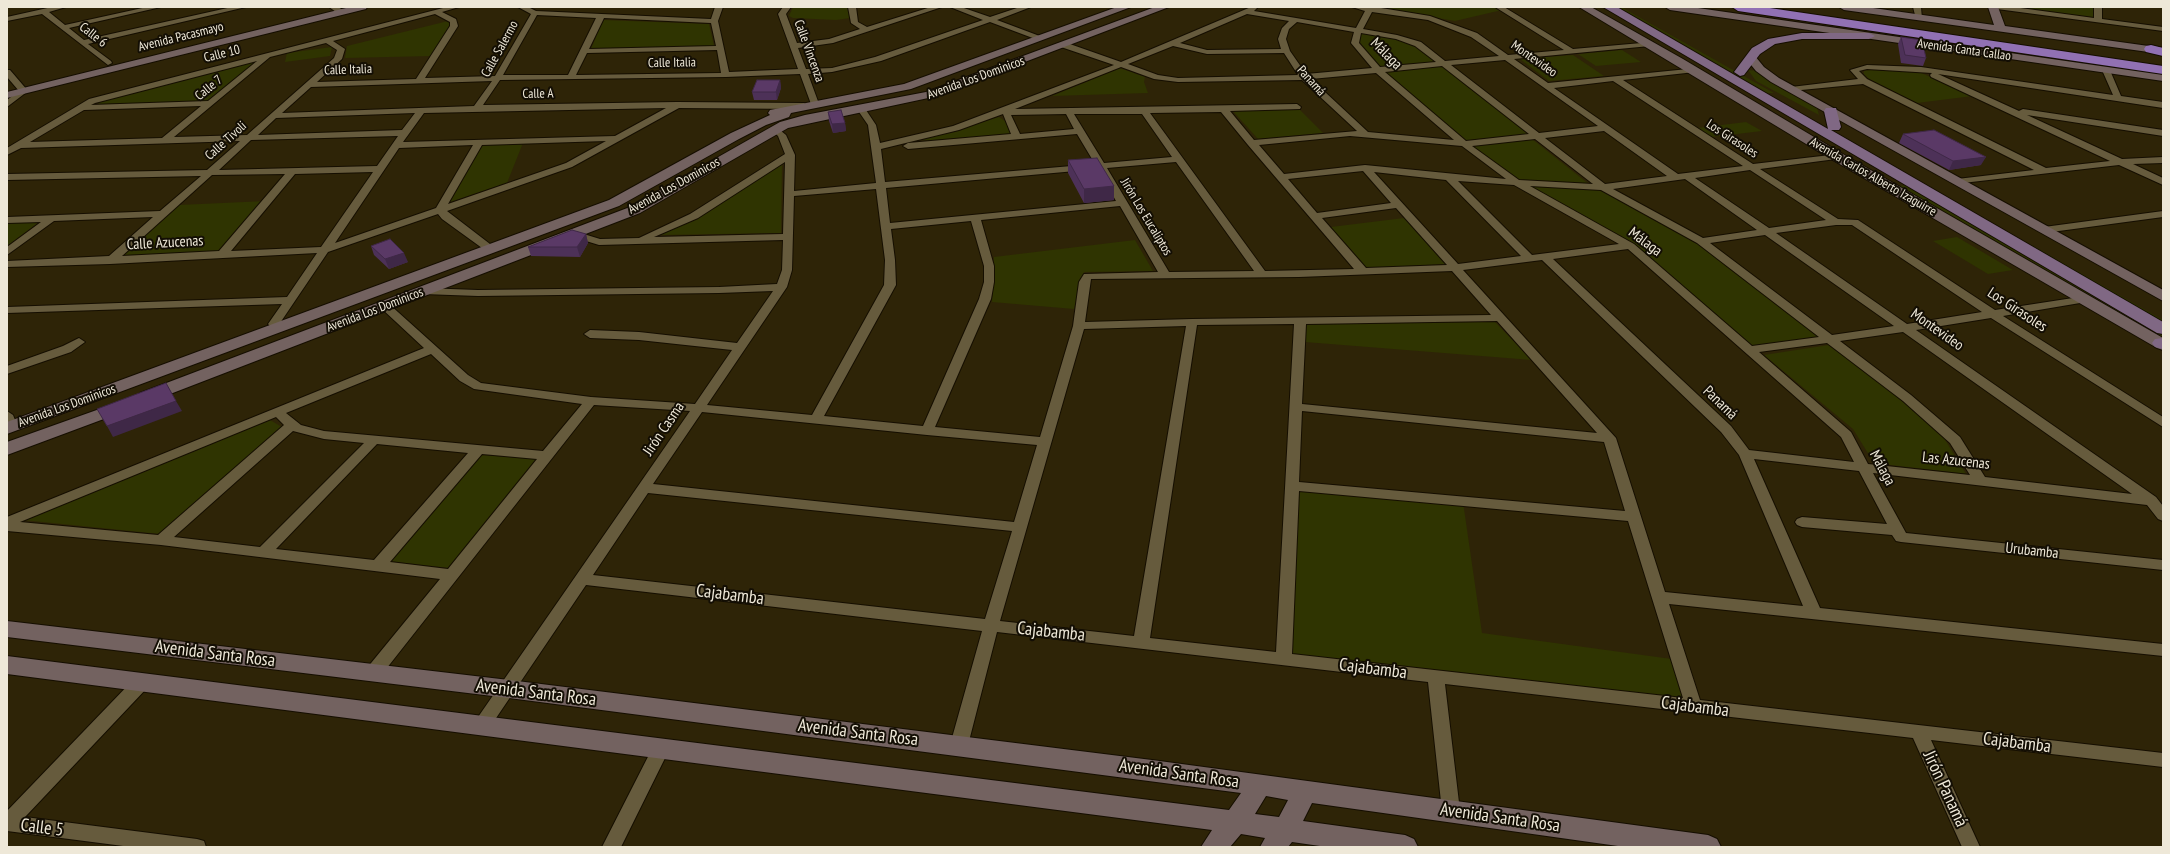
<!DOCTYPE html>
<html>
<head>
<meta charset="utf-8">
<style>
  body { margin:0 }
  #map { position:relative; width:2170px; height:854px; overflow:hidden; background:#2e2407; font-family:"PT Sans Narrow",sans-serif }
  canvas { display:block }
  .frame { position:absolute; inset:0; border:8px solid #eee8d8; pointer-events:none }
</style>
</head>
<body>
<div id="map">
<canvas width="2170" height="854"></canvas>
<div class="frame"></div>
</div>
<script>
const ctx = document.querySelector('canvas').getContext('2d');
ctx.lineJoin = 'round';
function fill(path, color) { ctx.fillStyle = color; ctx.fill(path, 'evenodd'); }
const poly = rows => new Path2D(rows.map(r => 'M' + r).join(''));
function trace(path, color, width, dash) { ctx.strokeStyle = color; ctx.lineWidth = width; ctx.lineCap = dash ? 'butt' : 'round'; ctx.setLineDash(dash || []); ctx.stroke(path); }
function label(font, color, halo, rows, align = 'center') {
  ctx.font = font + ' "PT Sans Narrow",sans-serif'; ctx.lineWidth = 4; ctx.setLineDash([]); ctx.textBaseline = 'middle'; ctx.strokeStyle = halo; ctx.fillStyle = color; for (const [text, x, y, turn = 0] of rows) {
    ctx.save(); ctx.translate(x, y); ctx.rotate((+turn || 0) * Math.PI / 180); ctx.textAlign = isNaN(turn) ? turn : align; if (halo) ctx.strokeText(text, 0, 0); ctx.fillText(text, 0, 0); ctx.restore();
  }
}
fill(poly([
  [793,7,848,7,850,18,836,20,793,18,789,16],
  [1494,7,1502,10,1455,21,1380,8],
  [1614,7,1621,7,1774,93,1764,93],
  [2011,7,2096,7,2095,18],
  [603,20,709,24,714,46,591,49],
  [448,21,451,27,432,56,345,58,347,46],
  [1361,33,1409,41,1438,62,1380,68,1358,44],
  [332,47,330,56,285,62,287,53],
  [1622,50,1641,62,1596,66,1578,54],
  [1573,55,1604,76,1549,81,1520,59],
  [258,60,209,101,98,106,99,101],
  [1442,66,1528,134,1465,142,1384,72],
  [1120,68,1145,77,1144,82,1148,93,1052,96],
  [1748,70,1757,71,1817,108,1819,115,1756,81],
  [1869,70,1917,71,1973,96,1917,103,1869,79,1864,74,1864,71],
  [1298,108,1323,133,1258,139,1232,110],
  [999,117,1005,121,1011,134,935,142,921,139],
  [1746,122,1762,131,1712,137,1697,128],
  [1532,139,1590,185,1521,181,1471,146],
  [523,143,507,183,450,202,482,145],
  [782,164,781,233,658,235],
  [1907,185,2163,334,2163,342,1898,186],
  [1526,186,1602,189,1689,237,1819,337,1754,347,1641,250],
  [266,201,224,251,123,256,179,205],
  [1404,218,1446,264,1366,268,1331,227],
  [7,222,39,222,7,246],
  [1957,237,2013,270,1988,274,1933,241],
  [1135,240,1153,271,1084,272,1074,309,992,302,994,257],
  [2030,244,2163,320,2163,326,2023,245],
  [1495,322,1532,360,1305,342,1305,323],
  [1829,345,1898,397,1944,438,1966,474,1874,463,1853,429,1764,355],
  [270,420,282,427,160,534,23,520],
  [481,455,537,459,448,568,388,561],
  [1292,486,1463,502,1482,633,1679,660,1694,707,1284,658]
]), '#2f3401');
const street = poly([
  [52,7,66,7,49,12,65,25,147,7,161,7,69,28,84,40,232,7,246,7,88,44,111,61,112,63,108,65,42,14,7,21,7,17,52,7],
  [329,7,338,7,346,12,339,14,329,7],
  [447,7,459,7,442,12,456,19,458,26,425,78,495,76,531,14,518,7,528,7,536,11,711,19,715,7,723,7,718,21,729,72,798,69,778,14,783,7,791,7,786,14,797,43,829,39,860,29,851,23,848,7,856,7,858,22,867,27,931,7,942,7,833,43,798,48,806,69,832,68,875,57,983,20,950,7,961,7,990,17,1020,7,1031,7,997,20,1045,38,1038,40,990,22,881,61,832,72,808,74,819,104,815,107,811,104,800,74,726,77,500,80,483,105,677,102,804,103,808,106,804,109,679,108,572,167,447,211,490,244,491,246,490,248,482,248,442,219,438,214,328,252,278,326,270,326,268,324,282,304,7,313,7,307,287,297,317,253,110,264,7,267,7,261,109,256,153,217,54,221,7,255,7,247,41,222,7,223,7,217,160,211,201,176,7,180,7,174,207,170,240,141,21,148,7,155,7,148,89,99,447,7],
  [435,14,450,22,450,26,416,79,317,82,342,59,345,49,333,41,435,14],
  [537,15,596,18,568,75,503,75,537,15],
  [604,18,711,23,716,46,589,49,604,18],
  [326,43,337,50,334,58,247,135,174,137,270,57,326,43],
  [717,50,721,73,576,75,587,53,717,50],
  [257,61,208,101,91,105,95,103,257,61],
  [492,81,474,106,282,113,311,87,492,81],
  [201,106,162,138,30,142,84,110,201,106],
  [666,108,615,136,403,142,424,113,666,108],
  [415,113,402,130,258,135,276,118,415,113],
  [398,136,377,166,219,170,251,140,398,136],
  [606,141,566,163,448,204,482,145,606,141],
  [473,145,436,208,335,243,399,148,473,145],
  [373,172,321,247,231,251,295,174,373,172],
  [285,174,219,251,122,256,212,175,285,174],
  [1251,7,1258,7,1254,11,1356,28,1365,11,1352,7,1375,7,1430,16,1477,33,1508,55,1564,50,1495,7,1504,7,1573,49,1653,42,1653,46,1650,46,1514,59,1548,83,1698,68,1698,72,1695,72,1623,80,1753,164,1839,154,1839,158,1836,159,1760,169,1838,219,1858,220,1995,310,2086,296,2090,297,2092,299,2086,302,2003,316,2163,417,2163,427,1991,318,1916,330,2156,497,2163,506,2163,521,2158,519,2147,505,1873,473,1906,533,2163,560,2163,570,1901,542,1896,541,1892,535,1802,527,1797,525,1795,522,1797,519,1802,517,1887,524,1859,471,1754,459,1820,608,2163,644,2163,656,1669,604,1700,700,2163,753,2163,767,1931,740,1980,847,1962,847,1913,738,1445,684,1460,811,1457,817,1451,819,1445,817,1442,811,1428,682,997,632,968,745,965,750,959,752,953,750,950,745,982,631,586,585,488,730,482,732,476,730,473,725,476,720,690,411,594,405,379,678,373,679,367,678,365,673,367,668,440,579,161,545,7,531,7,517,424,348,381,308,379,306,381,304,385,303,389,304,468,375,481,383,591,397,695,404,732,350,639,340,590,338,584,334,590,330,639,332,737,343,773,291,719,293,478,296,423,294,417,291,423,288,478,290,719,287,777,284,782,270,783,240,599,245,570,236,569,234,574,231,600,239,639,238,690,214,785,154,778,136,771,129,775,126,786,135,795,155,794,191,876,183,868,125,857,109,858,107,864,107,876,125,880,143,953,126,1114,65,1061,47,1061,43,1067,43,1121,62,1251,7],
  [1372,12,1428,20,1471,37,1499,56,1445,61,1421,42,1397,35,1363,29,1372,12],
  [1247,14,1289,21,1282,28,1278,39,1281,49,1207,50,1180,43,1247,14],
  [1297,22,1354,32,1351,43,1372,68,1306,74,1290,51,1286,39,1289,29,1297,22],
  [1361,33,1396,39,1415,46,1436,62,1380,67,1359,43,1361,33],
  [1173,46,1207,54,1284,53,1298,75,1178,78,1158,75,1128,64,1173,46],
  [1505,60,1598,126,1539,133,1451,65,1505,60],
  [1442,66,1529,134,1466,141,1385,72,1442,66],
  [1121,67,1154,79,1178,82,1302,80,1357,131,1254,140,1230,111,1300,109,1301,107,1297,104,1015,109,1121,67],
  [1376,73,1454,140,1368,132,1311,79,1376,73],
  [1613,81,1743,166,1678,174,1554,88,1613,81],
  [1221,112,1248,145,1354,269,1265,271,1150,113,1221,112],
  [1003,114,1011,134,908,143,903,146,908,149,1077,134,1095,164,885,182,881,149,959,130,1003,114],
  [1066,114,1074,129,1020,134,1011,115,1066,114],
  [1074,114,1142,114,1172,157,1104,163,1074,114],
  [1604,131,1667,176,1605,184,1545,138,1604,131],
  [1350,136,1462,146,1506,179,1365,165,1284,174,1259,145,1350,136],
  [1535,139,1593,184,1519,180,1472,146,1535,139],
  [785,162,783,234,654,237,698,218,785,162],
  [1176,162,1254,271,1169,272,1107,168,1176,162],
  [1098,169,1116,201,890,223,886,188,1098,169],
  [1750,170,1826,220,1769,228,1695,178,1750,170],
  [1363,171,1391,203,1317,213,1288,179,1363,171],
  [1374,172,1446,180,1521,256,1458,264,1374,172],
  [1685,179,1757,230,1703,238,1613,189,1685,179],
  [1458,181,1514,185,1619,244,1532,255,1458,181],
  [1530,186,1601,190,1697,243,1819,337,1752,346,1634,244,1530,186],
  [876,189,885,260,884,285,812,415,707,405,787,287,792,270,794,196,876,189],
  [1120,206,1158,272,1084,274,1079,282,1073,326,1040,437,935,427,991,299,994,282,994,266,981,220,1120,206],
  [1396,208,1447,265,1366,268,1322,218,1396,208],
  [971,221,984,266,984,282,979,299,923,426,824,416,896,285,895,260,891,229,971,221],
  [1836,225,1852,225,1982,312,1907,324,1776,233,1836,225],
  [1765,235,1894,326,1832,335,1710,243,1765,235],
  [1628,249,1841,437,1854,462,1749,450,1731,426,1553,259,1628,249],
  [1542,260,1721,432,1739,455,1803,606,1665,592,1616,438,1463,270,1542,260],
  [1452,271,1491,315,1192,319,1085,322,1091,279,1299,277,1452,271],
  [1497,321,1597,433,1302,404,1306,324,1497,321],
  [1294,324,1276,652,1150,638,1197,325,1294,324],
  [1186,326,1134,636,1000,621,1084,329,1186,326],
  [1903,332,2132,494,1985,477,1960,437,1911,395,1840,341,1903,332],
  [1827,343,1903,401,1950,443,1970,475,1868,464,1851,432,1759,352,1827,343],
  [431,354,460,381,474,389,582,404,543,451,324,431,301,425,286,413,431,354],
  [1302,411,1604,442,1625,511,1299,482,1302,411],
  [702,412,927,435,1037,445,1014,522,653,484,702,412],
  [276,417,284,425,158,535,20,522,276,417],
  [293,431,324,439,364,443,260,547,174,537,293,431],
  [377,444,468,453,374,560,276,549,377,444],
  [482,454,537,459,448,569,390,562,482,454],
  [1299,491,1628,521,1683,698,1292,654,1299,491],
  [648,493,1012,531,985,619,593,575,648,493],
  [1913,7,1921,7,1922,19,1916,19,1913,7],
  [1993,7,2013,7,2094,18,2094,7,2102,7,2102,19,2163,27,2163,31,1997,9,1993,7],
  [1867,65,1921,67,2113,95,2102,70,2109,68,2121,96,2163,102,2163,108,1938,74,2019,111,2023,109,2163,130,2163,136,2027,115,2122,159,2163,157,2163,163,2133,164,2163,178,2163,185,2119,165,1954,184,1954,180,1957,179,2034,170,1863,84,1791,91,1787,89,1791,87,1858,79,1850,70,1867,65],
  [1867,69,1932,73,1930,75,1931,77,2110,161,2046,168,1867,79,1859,71,1867,69],
  [7,70,10,70,28,91,7,107,7,100,19,91,7,77,7,70],
  [2163,211,2163,217,2044,233,2039,230,2044,227,2163,211],
  [79,338,85,342,71,352,7,374,7,366,63,346,79,338],
  [7,411,13,415,15,420,14,423,7,423,7,411],
  [141,677,147,678,149,683,147,688,25,817,197,839,204,841,206,847,131,847,7,831,7,811,135,678,141,677],
  [661,741,667,743,670,748,621,847,602,847,655,743,661,741]
]);
const secondary = poly([
  [350,7,367,7,366,9,7,98,7,92,350,7],
  [1117,7,1131,7,911,89,791,113,789,117,766,125,739,139,619,206,7,434,7,422,609,200,731,133,770,115,768,113,770,110,904,84,1117,7],
  [1155,7,1169,7,933,97,788,128,640,213,152,401,146,402,140,401,137,397,140,393,630,207,780,122,805,115,926,92,1155,7],
  [1579,7,1591,7,1683,59,1841,153,2163,338,2163,350,2157,348,1831,159,1579,7],
  [1665,7,1691,7,2163,75,2163,81,1670,10,1665,7],
  [1839,7,1866,7,1994,25,1988,7,1998,7,2005,26,2163,48,2163,54,1844,10,1839,7],
  [1751,55,1755,56,1764,67,1779,78,2163,290,2163,301,1771,82,1756,71,1747,60,1746,58,1751,55],
  [122,401,128,402,131,406,128,410,7,455,7,442,122,401],
  [7,621,509,680,1152,760,1708,835,1717,839,1721,847,1625,847,1312,803,1303,821,1405,835,1414,839,1418,847,1327,847,1292,842,1288,847,1260,847,1265,838,1241,834,1230,847,1201,847,1212,830,7,674,7,656,1229,810,1241,793,509,698,7,637,7,621],
  [1266,796,1288,800,1279,817,1255,814,1266,796]
]);
const primary = poly([
  [1603,7,1617,7,1828,129,1824,111,1826,108,1836,108,1841,127,1839,130,1831,130,2163,322,2163,334,2157,333,1603,7],
  [1802,33,1869,33,1875,36,1869,39,1802,39,1775,44,1760,54,1744,75,1740,76,1734,72,1752,48,1768,39,1802,33],
  [2163,338,2163,349,2155,347,2152,343,2155,339,2163,338]
]);
const highway = poly([
  [1732,7,1763,7,2163,66,2163,74,1738,11,1732,7],
  [2151,45,2163,48,2163,56,2146,52,2144,49,2146,46,2151,45]
]);
trace(street, '#150e00', 2);
trace(secondary, '#150e00', 2);
trace(primary, '#150e00', 2);
trace(highway, '#150e00', 2);
fill(street, '#665b3d');
fill(secondary, '#736260');
fill(primary, '#806884');
fill(highway, '#9171b3');
fill(poly([
  [1901,37,1926,58,1923,66,1901,63,1898,44],
  [780,80,781,88,777,100,754,100,752,92],
  [828,112,845,123,846,131,833,133,829,121],
  [1903,134,1981,165,1949,170,1899,143],
  [1068,160,1114,186,1114,200,1084,203,1068,173],
  [586,234,588,243,580,257,531,256,528,247],
  [371,246,408,262,389,269,374,255]
]), '#4d3158');
fill(poly([
  [780,80,781,88,777,100,776,92],
  [845,123,846,131,833,133,832,124],
  [1986,157,1981,165,1949,170,1953,161],
  [1114,186,1114,200,1084,203,1084,189],
  [586,234,588,243,580,257,577,247],
  [404,253,408,262,389,269,385,259],
  [176,401,182,411,113,437,107,426]
]), '#3f2847');
const building = poly([
  [1901,37,1922,40,1926,58,1905,55,1901,37],
  [757,80,780,80,776,92,752,92,757,80],
  [841,110,845,123,832,124,828,112,841,110],
  [1934,130,1986,157,1953,161,1903,134,1934,130],
  [1097,158,1114,186,1084,189,1068,160,1097,158],
  [572,230,586,234,577,247,528,247,572,230],
  [390,239,404,253,385,259,371,246,390,239],
  [166,383,176,401,107,426,97,409,166,383]
]);
fill(building, '#5a3966');
trace(building, '#3f2847', 1);
label('13px', '#eee8d8', '#130e04', [
  ["Calle 6",93,35,38],
  ["Avenida Pacasmayo",181,37,-14],
  ["Calle Salermo",500,49,-61],
  ["Avenida Canta Callao",1964,50,8],
  ["Calle Vincenza",809,51,70],
  ["Calle 10",222,54,-14],
  ["Montevideo",1534,59,35],
  ["Calle Italia",672,63,-1],
  ["Calle Italia",348,70,-2],
  ["Avenida Los Dominicos",976,78,-20],
  ["Panamá",1311,81,48],
  ["Calle 7",209,88,-39],
  ["Calle A",538,94,-1],
  ["Los Girasoles",1732,139,33],
  ["Calle Tivoli",226,141,-42],
  ["Avenida Carlos Alberto Izaguirre",1873,177,30],
  ["Avenida Los Dominicos",674,186,-29],
  ["Jirón Los Eucaliptos",1146,217,59],
  ["Avenida Los Dominicos",375,310,-21],
  ["Avenida Los Dominicos",67,406,-20]
]);
label('15px', '#eee8d8', '#130e04', [
  ["Málaga",1386,54,45],
  ["Málaga",1645,242,37],
  ["Calle Azucenas",165,243,-3],
  ["Los Girasoles",2017,310,33],
  ["Montevideo",1937,330,35],
  ["Panamá",1720,403,44],
  ["Jirón Casma",664,429,-56],
  ["Las Azucenas",1956,461,6],
  ["Málaga",1882,468,62],
  ["Urubamba",2032,551,6]
]);
label('18px', '#eee8d8', '#130e04', [
  ["Cajabamba",730,595,7],
  ["Cajabamba",1051,632,6],
  ["Avenida Santa Rosa",215,654,7],
  ["Cajabamba",1373,669,7],
  ["Avenida Santa Rosa",536,693,7],
  ["Cajabamba",1695,707,7],
  ["Avenida Santa Rosa",858,733,7],
  ["Cajabamba",2017,743,7],
  ["Avenida Santa Rosa",1179,774,8],
  ["Jirón Panamá",1945,789,65],
  ["Avenida Santa Rosa",1500,818,8],
  ["Calle 5",42,828,7]
]);
</script>
</body>
</html>
